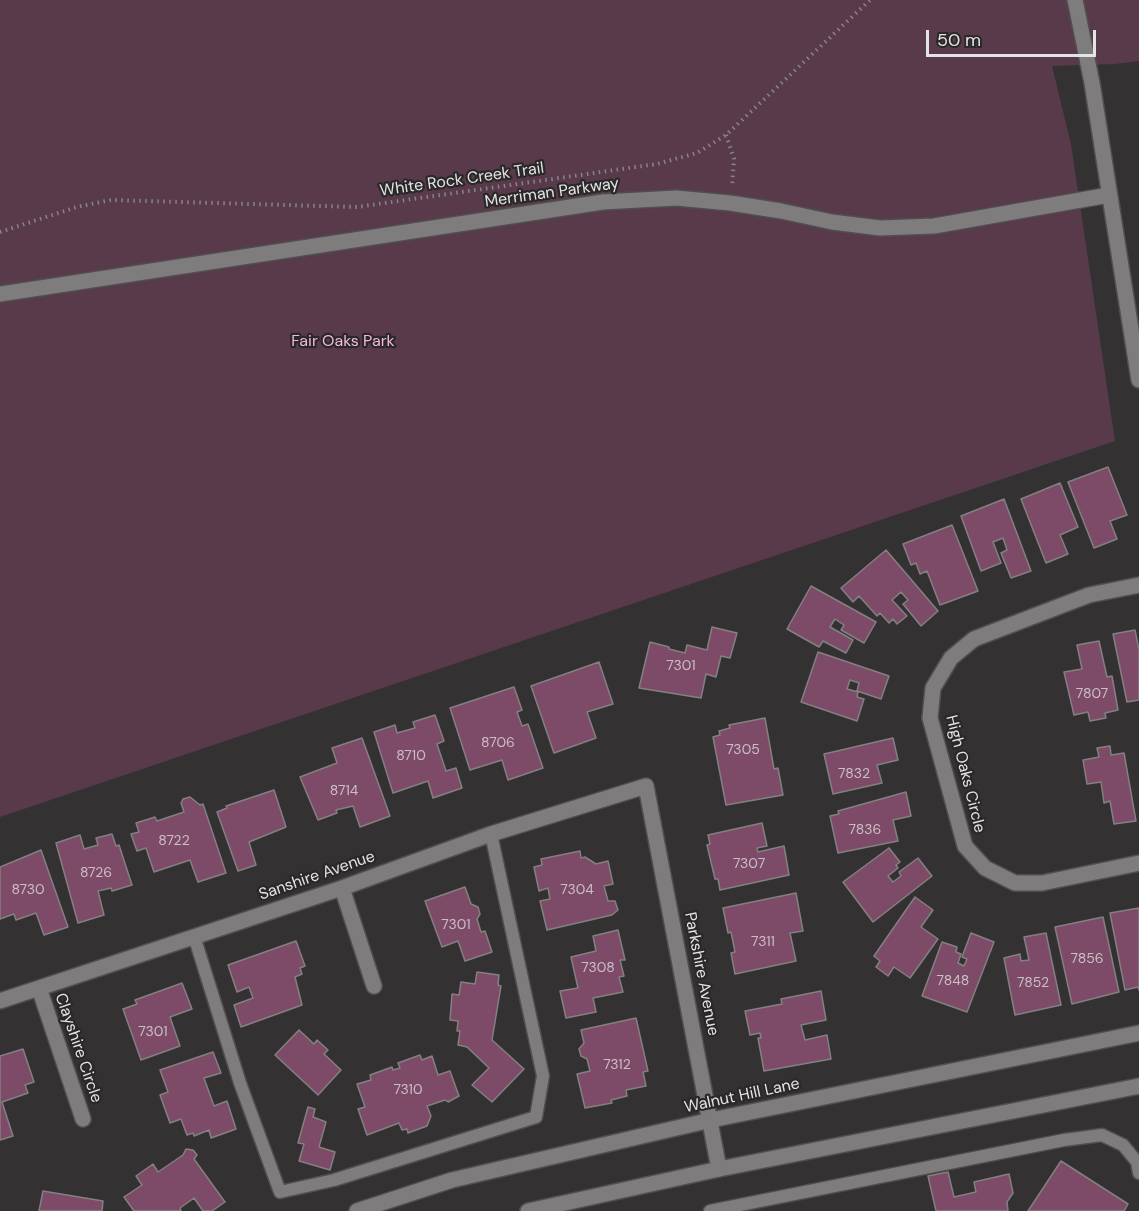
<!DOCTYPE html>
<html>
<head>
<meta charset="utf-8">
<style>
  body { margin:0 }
  #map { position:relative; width:1139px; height:1211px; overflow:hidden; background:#343133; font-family:"DM Sans",sans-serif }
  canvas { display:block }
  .scale { position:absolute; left:926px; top:30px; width:170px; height:27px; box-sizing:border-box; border:3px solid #e5e4e4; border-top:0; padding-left:8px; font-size:18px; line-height:21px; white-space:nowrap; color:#e5e4e4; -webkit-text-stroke:4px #2a2829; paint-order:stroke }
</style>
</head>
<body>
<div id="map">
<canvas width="1139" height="1211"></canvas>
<div class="scale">50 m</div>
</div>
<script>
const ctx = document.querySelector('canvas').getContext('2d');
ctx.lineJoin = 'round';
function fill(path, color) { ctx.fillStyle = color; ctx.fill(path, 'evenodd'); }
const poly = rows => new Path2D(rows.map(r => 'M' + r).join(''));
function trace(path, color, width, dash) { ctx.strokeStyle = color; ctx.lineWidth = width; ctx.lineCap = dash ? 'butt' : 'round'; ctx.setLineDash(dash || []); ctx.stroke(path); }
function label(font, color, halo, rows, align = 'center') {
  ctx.font = font + ' "DM Sans",sans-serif'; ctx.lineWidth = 4.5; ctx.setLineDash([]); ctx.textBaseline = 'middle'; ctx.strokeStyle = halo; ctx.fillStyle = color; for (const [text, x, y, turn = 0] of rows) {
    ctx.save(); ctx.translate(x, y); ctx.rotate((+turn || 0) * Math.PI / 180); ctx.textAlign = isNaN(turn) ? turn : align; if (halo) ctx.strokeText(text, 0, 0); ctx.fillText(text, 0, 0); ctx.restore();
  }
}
fill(poly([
  [0,0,1139,0,1139,61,1115,64,1052,66,1071,144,1115,441,0,817]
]), '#583a4b');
const building = poly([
  [1108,467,1127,515,1110,521,1117,539,1094,548,1068,482,1108,467],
  [1060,483,1078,527,1060,535,1068,554,1046,563,1021,499,1060,483],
  [1004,499,1031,571,1011,578,1001,553,1007,550,1003,538,993,542,1001,563,981,571,961,516,1004,499],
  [952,525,978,591,940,605,927,571,920,574,916,563,911,565,903,544,952,525],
  [886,550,938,611,921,626,903,604,908,600,901,592,892,600,907,616,897,624,893,619,889,623,880,613,877,616,859,596,853,602,841,588,886,550],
  [811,586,876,622,864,643,841,630,844,625,835,619,830,627,853,640,846,653,823,641,819,647,787,629,811,586],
  [712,627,737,633,730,658,721,656,716,677,706,674,701,698,639,688,650,642,669,647,669,649,685,653,687,645,707,650,712,627],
  [1135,630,1139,650,1139,700,1127,702,1113,634,1135,630],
  [1099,641,1107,677,1112,676,1118,710,1105,713,1106,718,1090,721,1088,712,1074,715,1064,672,1082,669,1077,645,1099,641],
  [818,652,889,676,881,699,857,691,859,683,850,680,847,689,858,692,857,697,864,699,857,721,801,702,818,652],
  [599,662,613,704,587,712,596,738,554,753,531,686,599,662],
  [514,687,522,710,517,712,522,726,528,724,543,768,508,780,502,760,470,770,450,708,514,687],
  [435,715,444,741,437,744,446,771,456,768,462,788,433,798,428,781,393,793,374,732,395,725,397,733,415,728,413,722,435,715],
  [765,718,774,769,778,768,783,795,726,805,713,737,720,735,719,731,730,728,729,725,765,718],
  [362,738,390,816,360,827,353,806,336,810,337,813,318,820,300,777,337,763,332,748,362,738],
  [893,738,898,760,877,765,882,783,833,794,824,754,893,738],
  [1110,746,1111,755,1124,753,1136,821,1114,824,1110,801,1104,803,1101,782,1087,784,1083,760,1099,757,1097,748,1110,746],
  [274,790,286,827,249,842,256,865,238,871,217,812,227,808,226,806,274,790],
  [906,792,911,816,893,820,898,841,838,853,830,816,839,814,838,811,906,792],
  [190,797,200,805,203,804,226,873,198,882,190,860,154,872,146,848,137,851,131,834,139,832,136,823,155,817,157,821,184,812,181,803,183,799,190,797],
  [762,823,767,846,757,848,758,852,784,846,789,875,720,890,718,879,715,879,707,845,710,844,708,835,762,823],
  [112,834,116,846,119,845,132,885,112,891,111,888,98,891,104,915,78,923,56,843,80,835,84,849,98,845,96,838,112,834],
  [889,848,900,862,896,865,898,868,888,876,893,882,901,876,899,872,918,858,932,876,873,922,843,882,889,848],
  [41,850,68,927,44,935,36,913,16,920,14,914,0,919,0,867,41,850],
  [580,851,581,858,585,857,596,864,608,861,613,884,604,886,608,901,615,901,618,910,612,915,547,930,540,901,550,899,548,888,539,891,534,867,542,865,541,859,580,851],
  [465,887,471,904,478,907,480,914,477,919,481,932,485,931,492,952,465,961,458,941,442,947,425,901,465,887],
  [796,893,803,931,790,933,796,961,735,974,731,953,735,952,731,932,728,933,723,908,796,893],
  [915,897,933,910,921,927,938,939,910,978,894,967,888,976,876,967,880,961,874,956,915,897],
  [1139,908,1139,990,1138,987,1125,990,1110,913,1139,908],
  [1103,917,1119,992,1072,1004,1055,927,1103,917],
  [618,930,625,960,620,960,624,976,619,977,623,992,593,998,596,1012,566,1018,560,991,578,988,571,957,596,951,593,936,618,930],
  [971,933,994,942,967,1012,922,996,942,942,957,947,956,952,961,954,958,963,964,966,967,959,962,957,971,933],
  [1046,933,1061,1005,1015,1015,1004,958,1020,954,1021,961,1029,960,1024,937,1046,933],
  [296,941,305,966,300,968,302,974,295,977,302,1005,241,1027,234,1005,253,998,249,987,237,992,228,965,296,941],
  [477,972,499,975,498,985,501,986,492,1040,524,1069,492,1102,472,1085,489,1068,467,1047,458,1045,460,1031,457,1031,458,1021,450,1020,452,994,459,995,461,982,475,984,477,972],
  [182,983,192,1009,170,1017,180,1046,141,1060,123,1009,137,1004,135,1000,182,983],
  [821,991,826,1020,801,1025,805,1040,827,1035,831,1059,764,1071,758,1038,761,1038,760,1033,750,1035,745,1011,782,1004,781,999,821,991],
  [636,1018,648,1071,643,1072,646,1086,626,1090,627,1096,611,1100,612,1103,585,1108,577,1074,590,1071,587,1059,581,1056,579,1049,584,1043,581,1030,636,1018],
  [299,1030,314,1044,317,1040,328,1050,324,1054,341,1070,318,1095,275,1055,299,1030],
  [23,1049,34,1082,25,1085,28,1093,2,1102,13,1136,0,1140,0,1056,23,1049],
  [213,1052,221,1073,204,1078,214,1106,227,1101,236,1129,211,1138,209,1130,194,1136,193,1133,187,1135,181,1119,170,1123,160,1095,168,1092,160,1070,213,1052],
  [420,1055,422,1060,432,1056,438,1075,450,1071,459,1096,448,1102,445,1100,427,1106,431,1116,427,1126,408,1133,407,1129,402,1130,399,1123,367,1135,358,1109,365,1107,357,1084,371,1080,370,1075,392,1067,393,1070,400,1068,398,1063,420,1055],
  [308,1107,315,1109,313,1117,326,1122,319,1147,335,1152,330,1170,299,1161,304,1144,298,1143,308,1107],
  [186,1149,193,1150,197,1155,194,1159,225,1202,212,1211,203,1211,194,1198,180,1208,181,1211,134,1211,124,1197,142,1185,136,1176,153,1164,158,1172,183,1155,186,1149],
  [1061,1161,1128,1204,1124,1211,1028,1211,1061,1161],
  [948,1172,954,1197,976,1192,974,1182,1009,1174,1013,1193,1007,1202,1008,1211,936,1211,928,1176,948,1172],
  [43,1191,103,1201,102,1211,39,1211,43,1191]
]);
fill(building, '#7d4b67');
trace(building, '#838082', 1.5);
const service = poly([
  [194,936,240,1083,280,1192,334,1180,536,1117,543,1076,491,834],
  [710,1211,1064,1140,1102,1135,1123,1145,1137,1162,1139,1173]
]);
const minor = poly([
  [0,294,603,202,676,198,730,203,781,211,832,222,880,228,934,226,1109,195],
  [1139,585,1089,595,974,639,951,658,933,688,930,718,965,846,985,868,1015,883,1042,883,1139,863],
  [342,888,374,986],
  [39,988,83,1119],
  [0,1001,342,888,491,834,646,786,719,1169]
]);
const secondary = poly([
  [1075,0,1092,83,1139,380],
  [357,1211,452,1180,711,1120,1139,1033],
  [528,1211,719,1169,1139,1086]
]);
trace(service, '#504e4f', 15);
trace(minor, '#504e4f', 18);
trace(secondary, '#504e4f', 18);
trace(poly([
  [726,135,734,159,732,187],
  [0,232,77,207,111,200,357,207,657,164,697,153,726,135,870,0]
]), '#878586', 4, [1.5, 4.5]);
trace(service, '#7e7c7d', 12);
trace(minor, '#7e7c7d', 15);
trace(secondary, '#7e7c7d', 15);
label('14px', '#cbbec5', null, [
  ["7301",681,666],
  ["7807",1092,694],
  ["8706",498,743],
  ["7305",743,750],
  ["8710",411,756],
  ["7832",854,774],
  ["8714",344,791],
  ["7836",865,830],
  ["8722",174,841],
  ["7307",749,864],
  ["8726",96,873],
  ["8730",28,890],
  ["7304",577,890],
  ["7301",456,925],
  ["7311",763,942],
  ["7856",1087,959],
  ["7308",598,968],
  ["7848",953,981],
  ["7852",1033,983],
  ["7301",153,1032],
  ["7312",617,1065],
  ["7310",408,1090]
]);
label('16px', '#e5e4e4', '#2a2829', [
  ["White Rock Creek Trail",462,180,-8],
  ["Merriman Parkway",552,193,-8],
  ["High Oaks Circle",965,774,76],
  ["Sanshire Avenue",317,876,-19],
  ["Parkshire Avenue",701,974,79],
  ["Clayshire Circle",78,1048,71],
  ["Walnut Hill Lane",742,1096,-12]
]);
label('16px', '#f8b8db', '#2a2829', [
  ["Fair Oaks Park",343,342]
]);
</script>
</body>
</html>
